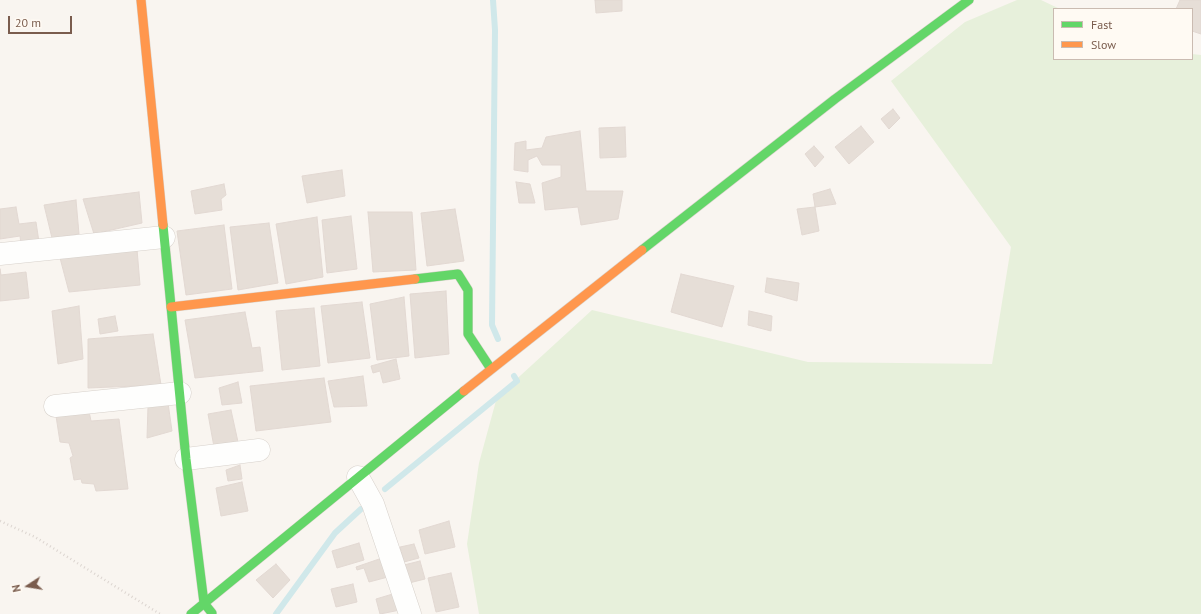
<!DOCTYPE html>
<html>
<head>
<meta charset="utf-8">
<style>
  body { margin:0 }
  #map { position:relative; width:1201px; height:614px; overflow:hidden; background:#f9f5f0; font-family:"PT Sans",sans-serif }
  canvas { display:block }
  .legend { position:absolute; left:1053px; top:8px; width:140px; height:52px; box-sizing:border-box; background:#fffaf3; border:1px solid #cabbb1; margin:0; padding:5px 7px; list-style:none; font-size:12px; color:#7a5c4d }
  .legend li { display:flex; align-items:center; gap:8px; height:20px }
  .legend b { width:20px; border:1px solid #cabbb1 }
  .north { position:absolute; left:8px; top:566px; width:40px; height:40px; -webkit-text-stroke:3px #fffaf3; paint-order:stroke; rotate:258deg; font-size:11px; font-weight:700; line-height:16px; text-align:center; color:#7a5c4d }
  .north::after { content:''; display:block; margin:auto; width:14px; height:18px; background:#7a5c4d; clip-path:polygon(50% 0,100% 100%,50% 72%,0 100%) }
  .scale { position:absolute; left:8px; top:16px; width:64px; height:18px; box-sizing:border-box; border:2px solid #7a5c4d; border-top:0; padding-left:5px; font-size:12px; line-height:14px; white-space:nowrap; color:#7a5c4d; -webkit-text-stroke:3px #fffaf3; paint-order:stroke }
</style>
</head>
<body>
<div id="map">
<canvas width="1201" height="614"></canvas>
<ul class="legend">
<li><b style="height:5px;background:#63d668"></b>Fast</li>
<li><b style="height:5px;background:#ff974d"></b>Slow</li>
</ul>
<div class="north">N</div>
<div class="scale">20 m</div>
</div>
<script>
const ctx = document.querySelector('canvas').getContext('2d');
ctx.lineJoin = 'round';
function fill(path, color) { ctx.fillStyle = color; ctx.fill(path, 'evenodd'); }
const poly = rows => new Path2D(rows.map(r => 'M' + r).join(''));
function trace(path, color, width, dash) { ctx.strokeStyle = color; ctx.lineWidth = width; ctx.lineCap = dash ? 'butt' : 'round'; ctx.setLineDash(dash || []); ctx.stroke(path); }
fill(poly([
  [1017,0,1041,0,1060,9,1054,9,1054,59,1192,59,1192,54,1201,55,1201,614,479,614,467,544,479,463,497,397,592,310,808,362,992,364,1011,247,891,81,965,22]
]), '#e7f0db');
trace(poly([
  [493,0,495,30,492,325,498,339],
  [385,489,517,381,514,376],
  [276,614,335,533,361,509]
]), '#d0e8ea', 6);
const building = poly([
  [595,0,622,0,622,11,596,13,595,0],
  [1180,0,1201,0,1201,34,1192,31,1192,9,1176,9,1180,0],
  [893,109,900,118,889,129,881,119,893,109],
  [861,126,874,142,849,164,835,147,861,126],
  [625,127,626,157,600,158,599,128,625,127],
  [580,131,586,191,623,191,618,219,581,225,578,207,545,210,542,183,561,177,561,165,542,165,537,156,528,160,528,172,514,170,515,143,526,141,526,150,542,148,546,137,580,131],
  [814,146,824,157,815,167,805,154,814,146],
  [342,170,345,196,307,203,302,176,342,170],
  [516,182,530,184,535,203,519,203,516,182],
  [224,184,226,195,221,199,222,210,195,214,191,191,224,184],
  [830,189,836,204,815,207,813,194,830,189],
  [139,192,142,223,94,234,83,199,139,192],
  [76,200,79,234,52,238,44,205,76,200],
  [16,207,19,224,36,222,39,242,21,244,20,236,0,239,0,209,16,207],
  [815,207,819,231,802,235,797,209,815,207],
  [455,209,464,261,427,266,421,213,455,209],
  [368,212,412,212,416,270,373,272,368,212],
  [351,216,357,269,327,273,322,220,351,216],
  [317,217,323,277,286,284,276,224,317,217],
  [269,223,278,283,238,290,230,227,269,223],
  [224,225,232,289,186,295,177,231,224,225],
  [137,249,140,285,69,292,60,258,137,249],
  [0,269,1,275,26,272,29,298,0,301,0,269],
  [681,274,734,286,722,327,671,312,681,274],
  [767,278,799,283,797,301,765,292,767,278],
  [446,291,449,354,415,358,410,294,446,291],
  [404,297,409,356,377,360,370,304,404,297],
  [362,302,370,358,328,363,321,306,362,302],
  [79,306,83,359,58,364,52,311,79,306],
  [314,308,320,366,282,370,276,311,314,308],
  [749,311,772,316,771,331,748,325,749,311],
  [245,312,252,348,260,347,263,371,195,378,185,320,245,312],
  [115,316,118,331,100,334,98,319,115,316],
  [153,334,161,385,88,388,88,339,153,334],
  [396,359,400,379,383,383,380,371,373,373,371,366,396,359],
  [363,376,367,406,334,407,328,381,363,376],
  [324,378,331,422,256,431,250,386,324,378],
  [238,382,242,403,222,405,219,388,238,382],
  [168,403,172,431,147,438,148,406,168,403],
  [231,410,238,442,214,447,208,414,231,410],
  [89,411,91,421,119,419,128,489,96,491,94,484,82,483,81,479,74,480,70,458,73,456,69,443,60,442,56,416,89,411],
  [240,465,242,479,228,481,226,470,240,465],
  [242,482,248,511,221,516,216,488,242,482],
  [449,521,455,547,425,554,419,530,449,521],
  [359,543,364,560,337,568,332,551,359,543],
  [414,544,419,558,404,562,400,547,414,544],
  [385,557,388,577,369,582,364,568,357,570,356,567,385,557],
  [420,561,425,579,409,583,404,565,420,561],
  [276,564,290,580,273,598,256,580,276,564],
  [451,573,459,607,436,612,428,578,451,573],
  [353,584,357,602,336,607,331,589,353,584],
  [396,593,400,610,380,614,376,599,396,593]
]);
fill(building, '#e6ded7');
trace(building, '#e2d8d2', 1);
const street = poly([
  [0,254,164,237],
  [55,406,180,393],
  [186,459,259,450],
  [358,477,373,504,410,614]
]);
const fast = poly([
  [163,225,186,459,204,603,212,613],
  [642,250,835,99,969,0],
  [415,279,458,274,468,290,468,334,491,369],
  [191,614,464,391]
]);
const slow = poly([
  [141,0,163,225],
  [171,307,415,279],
  [464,391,642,250]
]);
trace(street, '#d7d1cb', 23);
trace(fast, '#d9d2cb', 10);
trace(slow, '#d9d2cb', 10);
trace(poly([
  [0,521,35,537,160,614]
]), '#dcd5d0', 2.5, [1, 3]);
trace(street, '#fefefd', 22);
trace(fast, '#63d668', 9);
trace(slow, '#ff974d', 9);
</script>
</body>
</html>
